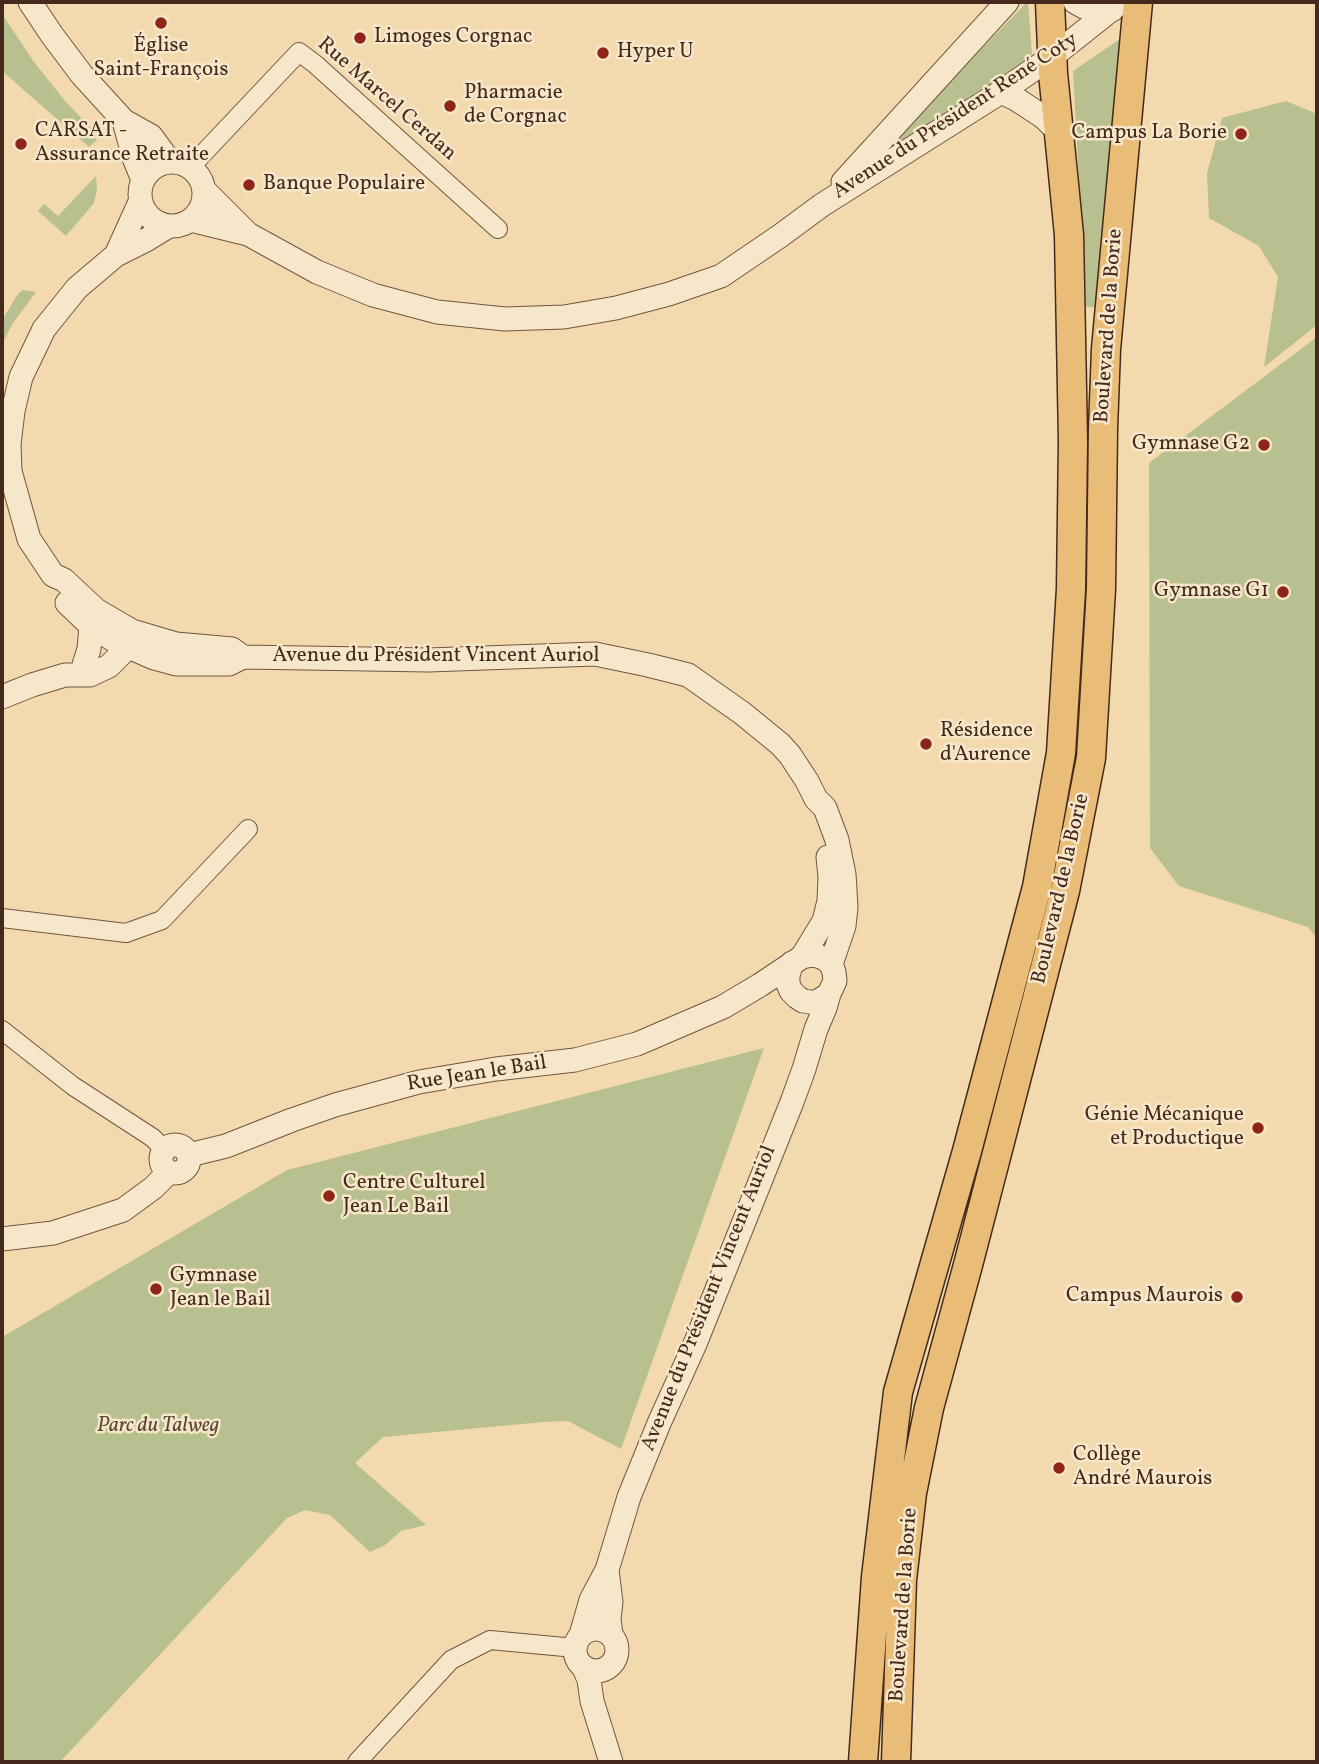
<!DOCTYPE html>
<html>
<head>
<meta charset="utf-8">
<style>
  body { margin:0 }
  #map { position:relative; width:1319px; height:1764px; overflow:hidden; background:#f2daae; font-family:Vollkorn,serif }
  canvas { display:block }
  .frame { position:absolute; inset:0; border:4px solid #45291d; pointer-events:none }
</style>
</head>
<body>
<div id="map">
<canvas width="1319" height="1764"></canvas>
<div class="frame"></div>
</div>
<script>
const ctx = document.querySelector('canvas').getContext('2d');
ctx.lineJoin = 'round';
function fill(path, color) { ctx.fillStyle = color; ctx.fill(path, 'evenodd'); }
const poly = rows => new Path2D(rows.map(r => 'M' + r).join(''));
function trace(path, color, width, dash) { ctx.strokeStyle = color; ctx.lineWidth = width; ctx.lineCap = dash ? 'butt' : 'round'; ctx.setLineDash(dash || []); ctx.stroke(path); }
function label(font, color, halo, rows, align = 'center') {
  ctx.font = font + ' Vollkorn,serif'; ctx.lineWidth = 5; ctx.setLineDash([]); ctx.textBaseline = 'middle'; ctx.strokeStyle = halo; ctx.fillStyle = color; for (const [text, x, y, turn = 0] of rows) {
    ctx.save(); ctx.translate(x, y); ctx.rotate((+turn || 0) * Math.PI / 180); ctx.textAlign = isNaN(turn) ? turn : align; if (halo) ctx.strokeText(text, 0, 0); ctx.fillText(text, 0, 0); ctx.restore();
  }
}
fill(poly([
  [1027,2,1028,2,1032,55,859,178,858,176],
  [2,14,34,62,66,102,98,135,95,137,97,140,89,147,2,71],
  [1123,37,1095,307,1086,307,1073,71],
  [1286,101,1317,114,1317,325,1264,367,1278,277,1259,246,1209,218,1207,173,1222,118],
  [96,176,97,189,94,203,66,236,38,211,44,204,58,216],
  [23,290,36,292,13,323,2,344,2,320,18,294],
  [1317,337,1317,939,1308,927,1179,886,1150,848,1149,463],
  [764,1048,621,1449,568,1421,543,1422,383,1437,355,1463,426,1525,401,1531,385,1545,370,1552,330,1515,305,1510,287,1518,60,1762,2,1762,2,1337,287,1170]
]), '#b7c08e');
const minor = poly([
  [191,168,199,158,299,52,315,64,498,229],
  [2,918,126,933,162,920,248,829],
  [2,1030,73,1086,153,1138,164,1150],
  [357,1762,451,1660,490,1640,575,1648]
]);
const tertiary = poly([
  [30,2,52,35,82,75,124,121,151,136,170,162],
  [1075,2,1084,7,1112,10],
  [1001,92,1016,99,1042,116,1059,132],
  [124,121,134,158,143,180],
  '140 194a32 32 0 1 1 64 0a32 32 0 1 1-64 0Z',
  [843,182,1007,2],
  [204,190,248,234,317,272,373,295,437,312,505,319,564,317,616,308,669,294,721,276,780,236,822,205,1001,92,1053,56,1121,2],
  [191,220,248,234],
  [169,226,146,240,116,255,77,288,44,329,21,377,13,411,9,444,10,471,29,539,53,575,64,580,96,610,132,631,176,644,232,649,243,657,429,660,595,654,648,665,688,675,742,713,780,744,790,755,807,781,816,799,825,808,837,840,844,874,846,907,844,926,831,964],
  [116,255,140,202],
  [67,603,91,626,115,641,154,658,176,664,229,664,243,657],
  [84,665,89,649,91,626],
  [2,697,32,685,65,675,90,675,109,666,121,654,127,646,131,632],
  [802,957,824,921,829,901,830,877,828,857],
  '161 1159a14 14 0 1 1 28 0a14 14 0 1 1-28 0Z',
  [189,1155,226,1146,292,1120,335,1105,419,1082,496,1069,575,1060,637,1044,723,1007,760,985,802,957,810,955,818,956,825,959,831,964,834,972,835,981,829,994,817,1002,810,1002,803,1001,797,997,791,991,788,984,788,975,792,963],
  [2,1239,53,1233,123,1210,153,1188,169,1172],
  [607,1570,611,1602,609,1619,611,1635],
  '575 1650a21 21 0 1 1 42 0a21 21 0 1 1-42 0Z',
  [581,1635,591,1600,607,1570,629,1497,660,1421,695,1344,792,1102,804,1069,816,1029,825,1008,829,994],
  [584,1668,589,1680,592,1701,611,1762]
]);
const primary = poly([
  [863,1762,876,1577,898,1392,967,1151,1037,887,1061,753,1071,589,1073,441,1069,235,1053,73,1050,2],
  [896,1762,902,1580,912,1493,929,1408,968,1265,1065,891,1091,758,1101,589,1103,429,1106,349,1138,2]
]);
trace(minor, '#705541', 20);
trace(tertiary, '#705541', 25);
trace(primary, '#45291d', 31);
trace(minor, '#f7e7ca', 18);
trace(tertiary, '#f7e7ca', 23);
trace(primary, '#e9bd77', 28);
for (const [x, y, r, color] of [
  [161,23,7,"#8f2418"],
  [360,38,7,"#8f2418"],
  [603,53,7,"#8f2418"],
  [450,106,7,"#8f2418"],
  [1241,134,7,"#8f2418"],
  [21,144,7,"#8f2418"],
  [249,185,7,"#8f2418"],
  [1264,445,7,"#8f2418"],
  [1283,592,7,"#8f2418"],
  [926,744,7,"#8f2418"],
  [1258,1128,7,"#8f2418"],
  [329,1196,7,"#8f2418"],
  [156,1289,7,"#8f2418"],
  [1237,1297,7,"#8f2418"],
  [1059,1468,7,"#8f2418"]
]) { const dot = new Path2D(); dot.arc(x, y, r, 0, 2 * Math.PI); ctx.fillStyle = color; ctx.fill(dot); trace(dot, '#f7e7ca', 2.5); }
label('21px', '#45291d', '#f7e7ca', [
  ["Limoges Corgnac",374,38],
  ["Église",161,47,"center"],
  ["Saint-François",161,71,"center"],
  ["Hyper U",617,53],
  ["Pharmacie",464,94],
  ["de Corgnac",464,118],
  ["CARSAT -",35,132],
  ["Assurance Retraite",35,156],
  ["Campus La Borie",1227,134,"right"],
  ["Banque Populaire",263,185],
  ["Gymnase G2",1250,445,"right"],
  ["Gymnase G1",1269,592,"right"],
  ["Résidence",940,732],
  ["d'Aurence",940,756],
  ["Génie Mécanique",1244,1116,"right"],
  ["et Productique",1244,1140,"right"],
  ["Centre Culturel",343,1184],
  ["Jean Le Bail",343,1208],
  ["Gymnase",170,1277],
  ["Jean le Bail",170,1301],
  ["Campus Maurois",1223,1297,"right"],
  ["Collège",1073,1456],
  ["André Maurois",1073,1480]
], 'left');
label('21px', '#45291d', '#f7e7ca', [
  ["Rue Marcel Cerdan",386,100,41],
  ["Avenue du Président René Coty",956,117,-33],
  ["Boulevard de la Borie",1110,326,-86],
  ["Avenue du Président Vincent Auriol",436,657],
  ["Boulevard de la Borie",1062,889,-77],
  ["Rue Jean le Bail",477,1075,-9],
  ["Avenue du Président Vincent Auriol",710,1299,-68],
  ["Boulevard de la Borie",905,1605,-86]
]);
label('italic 21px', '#5c4734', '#f7e7ca', [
  ["Parc du Talweg",158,1427]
]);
</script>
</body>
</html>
